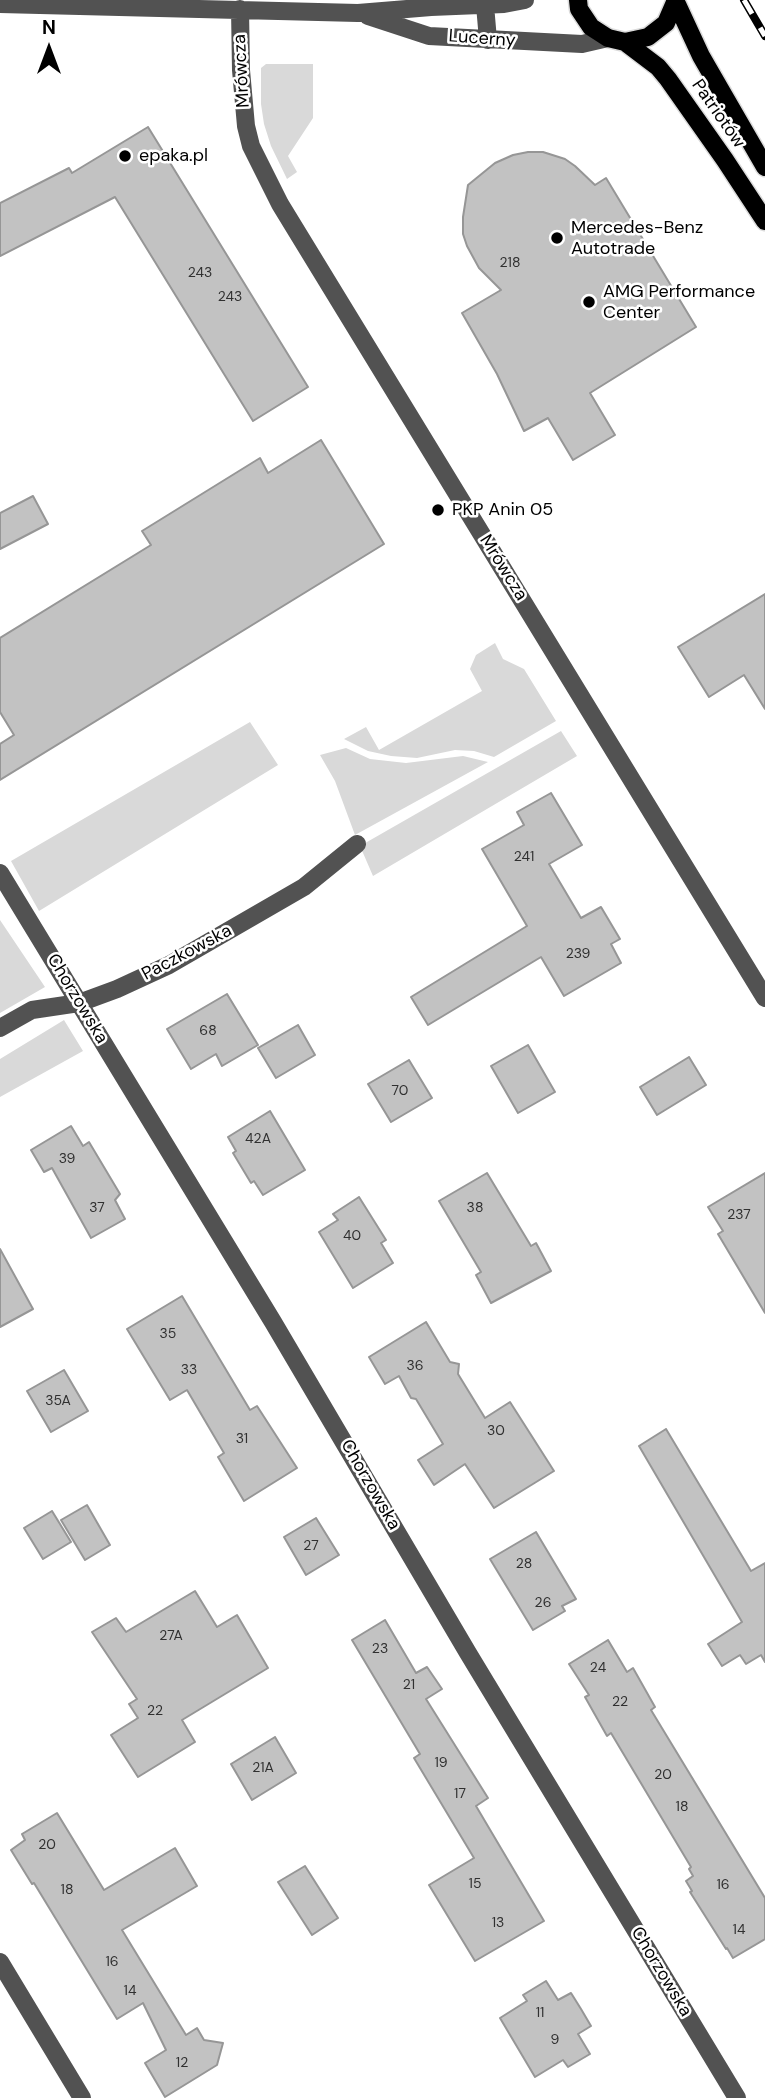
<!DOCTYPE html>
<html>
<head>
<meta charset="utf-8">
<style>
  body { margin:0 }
  #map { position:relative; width:765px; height:2098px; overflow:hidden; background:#fff; font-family:"DM Sans",sans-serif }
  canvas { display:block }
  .north { position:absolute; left:14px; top:14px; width:70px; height:70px; -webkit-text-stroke:5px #fff; paint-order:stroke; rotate:0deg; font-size:19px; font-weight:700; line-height:28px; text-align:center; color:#000 }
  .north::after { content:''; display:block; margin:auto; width:24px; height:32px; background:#000; clip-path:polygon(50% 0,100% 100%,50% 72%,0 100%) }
</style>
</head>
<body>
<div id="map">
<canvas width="765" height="2098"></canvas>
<div class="north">N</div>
</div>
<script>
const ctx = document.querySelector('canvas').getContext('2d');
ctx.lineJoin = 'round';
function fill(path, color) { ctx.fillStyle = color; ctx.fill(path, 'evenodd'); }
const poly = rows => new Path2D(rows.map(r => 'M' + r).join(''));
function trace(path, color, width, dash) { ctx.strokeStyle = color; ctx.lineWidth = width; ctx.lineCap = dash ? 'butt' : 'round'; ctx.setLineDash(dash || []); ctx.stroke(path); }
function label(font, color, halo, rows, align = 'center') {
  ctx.font = font + ' "DM Sans",sans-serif'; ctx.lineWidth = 5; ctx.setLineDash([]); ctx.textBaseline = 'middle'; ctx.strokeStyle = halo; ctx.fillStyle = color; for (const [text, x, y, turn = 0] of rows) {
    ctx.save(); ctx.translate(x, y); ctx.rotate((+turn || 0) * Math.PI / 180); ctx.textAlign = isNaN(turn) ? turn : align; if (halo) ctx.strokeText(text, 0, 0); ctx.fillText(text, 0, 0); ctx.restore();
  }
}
fill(poly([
  [266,64,313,64,313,118,288,156,297,172,287,179,271,146,264,124,261,104,261,68],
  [495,643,503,659,524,669,556,721,494,757,474,751,455,750,417,758,391,756,368,751,344,739,366,727,379,750,482,691,470,669,476,655],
  [250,722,278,765,39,911,11,861],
  [561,731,577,756,373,876,360,846],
  [346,748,370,759,406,763,463,756,488,762,355,835,335,781,320,755],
  [0,920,45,987,0,1013],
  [64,1020,83,1051,0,1097,0,1059]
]), '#d9d9d9');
const building = poly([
  [148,127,308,387,253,421,115,197,0,256,0,203,69,168,72,173,148,127],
  [528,152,543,152,565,159,575,166,595,185,606,178,696,327,590,393,615,435,573,460,548,418,524,431,497,374,462,313,501,290,479,268,467,246,463,234,463,217,468,185,495,163,513,155,528,152],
  [321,440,384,544,0,780,0,744,14,735,0,712,0,638,151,545,142,531,260,458,268,473,321,440],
  [33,496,48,524,0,549,0,513,33,496],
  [765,594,765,709,744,675,709,697,678,647,765,594],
  [551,793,582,845,549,864,581,918,601,907,620,939,611,944,621,963,564,996,541,957,428,1025,411,997,527,926,482,849,524,825,517,812,551,793],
  [227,994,258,1045,222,1066,216,1054,191,1069,167,1029,227,994],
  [298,1025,315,1055,276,1078,258,1048,298,1025],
  [528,1045,555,1092,518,1113,491,1066,528,1045],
  [689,1057,706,1085,657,1115,640,1087,689,1057],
  [409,1060,432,1098,391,1122,368,1084,409,1060],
  [270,1111,305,1170,263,1195,254,1181,251,1183,233,1153,236,1151,228,1137,270,1111],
  [71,1126,83,1146,89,1142,120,1194,115,1200,125,1219,91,1238,52,1168,44,1172,31,1150,71,1126],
  [487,1173,531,1246,536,1243,551,1271,491,1303,476,1275,481,1272,439,1201,487,1173],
  [765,1173,765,1313,718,1234,723,1231,708,1207,765,1173],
  [359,1197,386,1240,381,1243,393,1263,353,1288,319,1232,338,1220,333,1214,359,1197],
  [0,1249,33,1309,0,1327,0,1249],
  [182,1296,250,1410,257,1406,297,1468,244,1501,218,1457,224,1453,187,1390,170,1400,127,1329,182,1296],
  [426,1322,450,1362,459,1364,458,1374,485,1418,510,1402,554,1471,494,1508,465,1464,434,1485,418,1460,443,1444,416,1399,411,1398,399,1376,385,1384,369,1357,426,1322],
  [64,1370,88,1411,51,1432,27,1391,64,1370],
  [666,1429,751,1571,765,1563,765,1662,761,1655,746,1664,740,1655,722,1666,708,1644,742,1622,639,1446,666,1429],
  [87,1505,110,1545,85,1560,61,1520,87,1505],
  [52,1511,71,1542,43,1559,24,1528,52,1511],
  [316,1518,339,1555,306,1575,284,1537,316,1518],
  [536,1532,576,1599,562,1606,565,1611,533,1630,490,1559,536,1532],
  [195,1591,217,1627,237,1615,268,1668,182,1720,195,1742,138,1777,111,1735,138,1718,129,1704,137,1699,92,1632,116,1618,126,1632,195,1591],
  [385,1620,416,1673,427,1667,442,1689,426,1699,488,1798,476,1806,544,1921,475,1961,429,1885,474,1858,414,1758,420,1754,352,1640,385,1620],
  [608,1640,627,1672,633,1668,655,1707,651,1710,765,1898,765,1939,733,1958,727,1948,726,1949,690,1892,692,1891,686,1881,693,1876,689,1869,691,1867,611,1733,607,1736,585,1697,589,1695,569,1664,608,1640],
  [275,1737,296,1773,252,1800,231,1764,275,1737],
  [57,1813,104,1890,175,1848,197,1886,122,1930,186,2035,197,2028,204,2040,223,2043,217,2065,165,2097,145,2063,166,2050,143,2003,117,2019,34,1883,32,1884,11,1850,25,1840,22,1834,57,1813],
  [305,1866,338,1918,312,1935,278,1882,305,1866],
  [546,1981,558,2000,571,1993,581,2009,591,2026,578,2034,590,2054,568,2067,563,2060,535,2077,500,2018,527,2001,523,1995,546,1981]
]);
fill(building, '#c2c2c2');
trace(building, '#969696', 2);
const major = poly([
  [578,0,579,9,591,27,608,38,625,42,648,37,666,23,676,0],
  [676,2,701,56,765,167],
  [625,42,658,67,668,79,725,160,765,221]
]);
trace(major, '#dbdbdb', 21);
trace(poly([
  [0,4,358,13,431,7,504,4,525,0],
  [485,5,488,40],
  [240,9,241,70,246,126,251,146,280,204,765,998],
  [368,16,429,36,582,44,608,38],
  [0,873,273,1322,468,1653,737,2098],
  [0,1028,32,1010,79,1003,117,989,169,965,304,887,357,844],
  [0,1962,82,2098]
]), '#525252', 18);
trace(major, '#000', 18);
const rail = poly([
  [744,0,765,36]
]);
trace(rail, '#000', 8);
trace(rail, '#fff', 5, [16]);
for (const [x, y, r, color] of [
  [125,156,7,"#000"],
  [557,238,7,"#000"],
  [589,302,7,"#000"],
  [438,510,7,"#000"]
]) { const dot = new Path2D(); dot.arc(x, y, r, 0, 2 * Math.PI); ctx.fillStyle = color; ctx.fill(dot); trace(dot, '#fff', 2.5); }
label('14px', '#303030', null, [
  ["218",510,263],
  ["243",200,273],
  ["243",230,297],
  ["241",524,857],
  ["239",578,954],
  ["68",208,1031],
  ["70",400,1091],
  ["42A",258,1139],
  ["39",67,1159],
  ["37",97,1208],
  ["38",475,1208],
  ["237",739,1215],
  ["40",352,1236],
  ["35",168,1334],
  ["36",415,1366],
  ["33",189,1370],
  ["35A",58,1401],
  ["30",496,1431],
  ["31",242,1439],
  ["27",311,1546],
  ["28",524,1564],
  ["26",543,1603],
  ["27A",171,1636],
  ["23",380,1649],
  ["24",598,1668],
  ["21",409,1685],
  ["22",620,1702],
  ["22",155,1711],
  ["19",441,1763],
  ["21A",263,1768],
  ["20",663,1775],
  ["17",460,1794],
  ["18",682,1807],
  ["20",47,1845],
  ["15",475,1884],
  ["16",723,1885],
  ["18",67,1890],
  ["13",498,1923],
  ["14",739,1930],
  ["16",112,1962],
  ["14",130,1991],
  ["11",540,2013],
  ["9",555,2040],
  ["12",182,2063]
]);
label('18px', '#000', '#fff', [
  ["Lucerny",482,39,4],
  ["Mrówcza",242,71,-93],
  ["Patriotów",718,114,55],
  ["Mrówcza",503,568,58],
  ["Paczkowska",187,953,-28],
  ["Chorzowska",77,999,59],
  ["Chorzowska",370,1485,60],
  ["Chorzowska",661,1972,59]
]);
label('18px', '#000', '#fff', [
  ["epaka.pl",139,156],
  ["Mercedes-Benz",571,228],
  ["Autotrade",571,249],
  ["AMG Performance",603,292],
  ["Center",603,313],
  ["PKP Anin 05",452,510]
], 'left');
</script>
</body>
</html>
